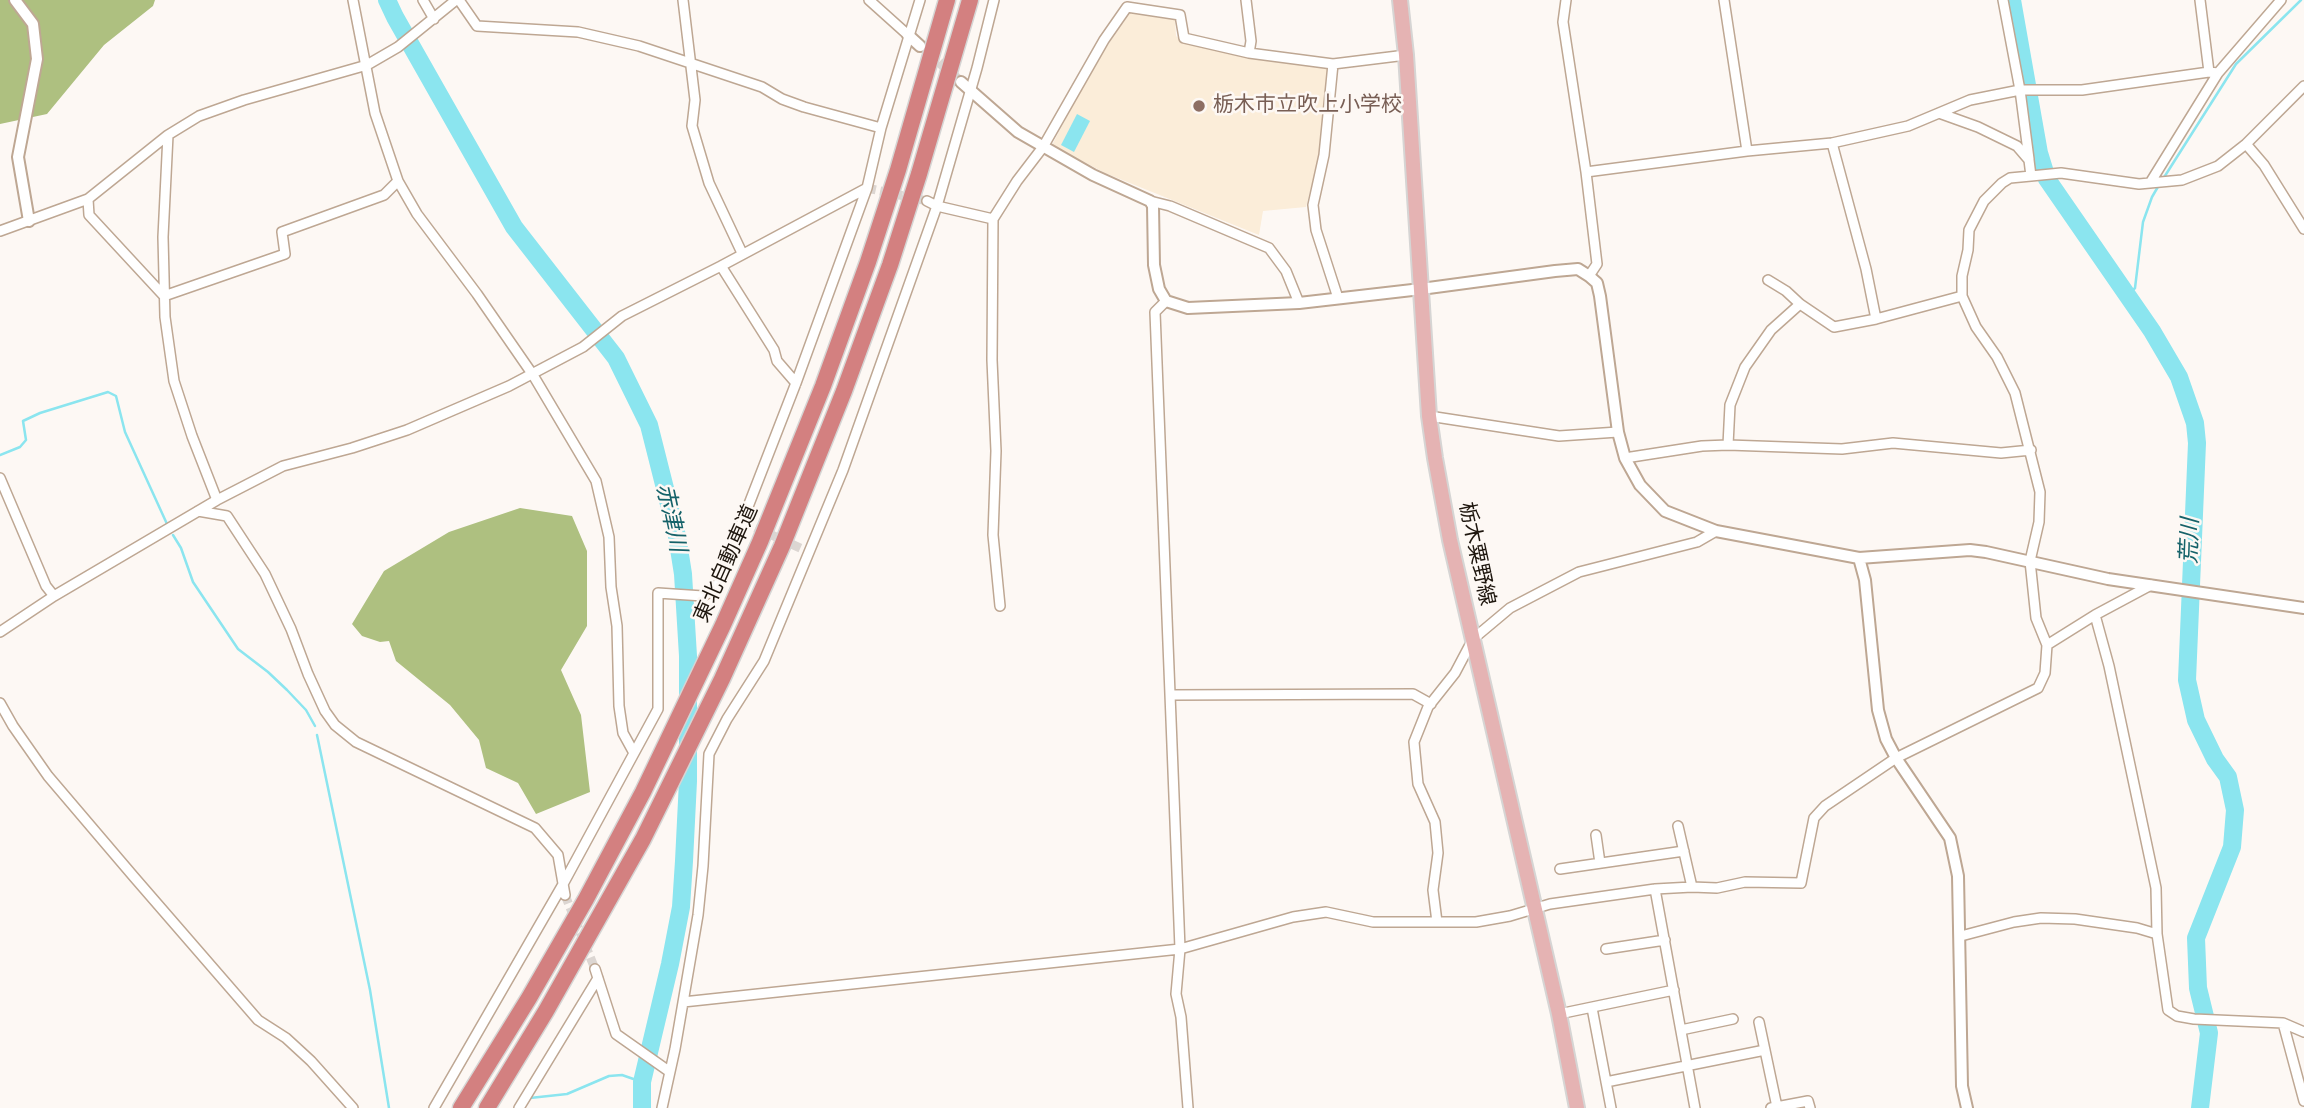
<!DOCTYPE html>
<html>
<head>
<meta charset="utf-8">
<style>
  body { margin:0 }
  canvas { display:block; background:#fdf8f4 }
</style>
</head>
<body>
<canvas width="2304" height="1108"></canvas>
<script>
const ctx = document.querySelector('canvas').getContext('2d');
ctx.lineJoin = 'round';
function fill(path, color) { ctx.fillStyle = color; ctx.fill(path, 'evenodd'); }
const poly = rows => new Path2D(rows.map(r => 'M' + r).join(''));
function trace(path, color, width, dash) { ctx.strokeStyle = color; ctx.lineWidth = width; ctx.lineCap = dash ? 'butt' : 'round'; ctx.setLineDash(dash || []); ctx.stroke(path); }
function label(font, color, halo, rows, align = 'center') {
  ctx.font = font + ' "Source Serif 4","Noto Sans JP",serif'; ctx.lineWidth = 5; ctx.setLineDash([]); ctx.textBaseline = 'middle'; ctx.strokeStyle = halo; ctx.fillStyle = color; for (const [text, x, y, turn = 0] of rows) {
    ctx.save(); ctx.translate(x, y); ctx.rotate((+turn || 0) * Math.PI / 180); ctx.textAlign = isNaN(turn) ? turn : align; if (halo) ctx.strokeText(text, 0, 0); ctx.fillText(text, 0, 0); ctx.restore();
  }
}
fill(poly([
  [1130,13,1175,20,1176,36,1182,41,1330,68,1320,152,1306,207,1263,211,1259,235,1105,173,1052,145,1094,65]
]), '#fbedd9');
fill(poly([
  [0,0,155,0,153,6,104,45,47,114,0,124],
  [520,508,572,516,587,551,587,626,561,670,581,715,590,792,536,814,518,783,486,768,479,740,450,705,396,661,389,641,380,642,362,636,352,624,384,571,449,532]
]), '#aec080');
fill(poly([
  [1077,114,1090,121,1074,152,1061,145]
]), '#8be5ef');
trace(poly([
  [2163,179,2236,64,2301,0],
  [2127,296,2135,288,2143,222,2152,197,2159,185],
  [0,455,20,447,26,440,23,421,40,413,108,392,116,396,125,432,167,524],
  [173,535,181,548,193,582,238,649,268,672,287,690,306,710,315,726],
  [317,735,370,990,389,1108],
  [530,1098,567,1094,609,1076,622,1075,642,1082]
]), '#8be5ef', 2.5);
trace(poly([
  [387,0,395,17,514,227,616,358,649,425,677,536,683,574,688,656,688,781,684,861,681,907,670,964,642,1082,642,1108],
  [2012,0,2039,153,2047,179,2152,331,2179,377,2195,423,2197,443,2187,680,2196,720,2215,759,2228,777,2235,810,2232,847,2196,938,2198,988,2209,1033,2200,1108]
]), '#8be5ef', 18);
trace(poly([
  [867,188,927,201],
  [743,522,809,552],
  [565,895,595,969]
]), '#dcd6d2', 9, [9, 4.5]);
trace(poly([
  [928,52,961,82]
]), '#dcd6d2', 10, [10, 5]);
const minor = poly([
  [353,0,375,113,398,181,417,214,477,294,533,375,596,481,609,537,611,587,617,626,619,706,623,733,634,753],
  [423,0,434,19],
  [459,0,477,26,578,32,639,46,762,87,782,99,804,107,881,128],
  [683,0,695,100,692,126,709,183,742,253],
  [869,0,908,35],
  [1246,0,1251,41,1249,53],
  [1566,0,1563,22,1586,172,1597,264,1589,276],
  [1724,0,1747,151],
  [2003,0,2020,90,2029,159],
  [2200,0,2209,72],
  [1333,64,1324,155,1313,205,1316,230,1338,298],
  [168,135,163,237,165,317,174,381,192,436,217,500],
  [2246,144,2264,165,2304,229],
  [1586,172,1747,151,1832,143],
  [2031,176,2061,173,2139,184,2182,180,2218,166,2246,144,2304,86],
  [2150,183,2218,73,2281,0],
  [88,199,89,215,164,296],
  [927,201,937,206,993,219,992,360,996,451,993,535,1000,606],
  [1150,201,1170,206,1269,248,1286,271,1299,303],
  [993,219,1017,181,1043,147,1104,40,1127,7,1180,15,1184,38,1249,53,1333,64,1406,55],
  [0,231,88,199,168,135,199,116,244,100,367,65,398,47,456,0],
  [1768,280,1786,291,1800,304,1834,327,1876,319,1962,296],
  [164,296,285,254,282,232,384,195,398,181],
  [1166,301,1155,312,1180,949,1176,994,1181,1017,1188,1108],
  [1876,319,1866,269,1832,143,1908,126,1970,100,2020,90,2082,90,2209,72,2218,73],
  [796,383,777,361,774,350,721,266,867,188],
  [1429,416,1559,436,1618,432],
  [1728,445,1730,405,1745,367,1771,330,1800,304],
  [1625,458,1702,446,1728,445,1842,449,1893,443,2001,453,2031,450],
  [0,478,46,586,54,596],
  [198,511,227,516,265,574,291,629,308,674,325,711,335,725,356,742,535,828,558,855,565,895],
  [2095,615,2109,666,2156,888,2157,934,2168,1010,2177,1016,2194,1019,2283,1023,2304,1032],
  [0,632,54,596,217,500,283,466,352,448,407,430,509,386,583,347,622,316,721,266],
  [2047,645,2095,615,2151,585],
  [1171,695,1413,694,1431,704],
  [0,703,13,726,48,776,134,877,258,1020,286,1038,311,1061,353,1108],
  [1596,835,1600,863],
  [1560,869,1684,851],
  [1692,887,1717,888,1745,882,1801,883,1814,818,1825,806,1896,758,2038,688,2045,673,2047,645,2036,618,2030,561,2039,522,2040,492,2015,393,1997,357,1976,327,1962,296,1962,276,1968,250,1969,230,1984,201,2002,183,2010,178,2031,176,2029,160,2017,146,1978,127,1939,113],
  [1655,889,1695,1108],
  [1437,922,1433,890,1438,853,1435,822,1418,784,1414,742,1428,707,1455,673,1473,639,1510,608,1579,572,1697,542,1716,531],
  [1961,936,2014,922,2041,918,2075,919,2137,928,2157,934],
  [1606,949,1665,940],
  [595,969,616,1034,670,1072],
  [683,1002,1180,949,1293,917,1326,912,1373,922,1476,922,1510,916,1550,904,1655,889,1692,887,1678,826],
  [1592,1008,1611,1108],
  [1559,1014,1674,990],
  [1759,1022,1777,1107],
  [2283,1023,2304,1101],
  [1681,1030,1733,1019],
  [1606,1082,1765,1050],
  [434,1108,562,886,658,709,658,593,703,596,716,589,796,383,867,188,881,128,920,0],
  [519,1108,598,978],
  [662,1108,675,1049,698,915,703,866,709,754,727,719,764,661,843,470,937,206,977,68,994,0],
  [1771,1108,1808,1101,1810,1108]
]);
const tertiary = poly([
  [15,0,33,24,37,59,18,157,29,221],
  [908,35,920,46],
  [961,82,1018,132,1093,175,1150,201,1153,206,1154,265,1159,289,1166,301,1188,308,1299,303,1421,289,1555,271,1578,269,1589,276,1597,283,1600,296,1618,432,1625,458,1640,485,1665,511,1716,531,1859,558,1970,550,1986,552,2108,579,2304,608],
  [1859,558,1865,580,1878,710,1886,739,1896,758,1950,838,1958,876,1962,1086,1967,1108]
]);
const primary = poly([
  [1400,0,1406,55,1429,416,1435,458,1450,540,1559,1014,1577,1108]
]);
const motorway = poly([
  [461,1108,529,998,586,899,643,792,723,625,760,542,823,386,868,262,898,170,947,0],
  [487,1108,546,1011,643,839,722,679,782,546,844,391,890,265,919,174,970,0]
]);
trace(minor, '#bea793', 12);
trace(tertiary, '#bea793', 14);
trace(primary, '#d6d5d4', 18);
trace(motorway, '#d6d5d4', 19);
trace(minor, '#fff', 9);
trace(tertiary, '#fff', 10);
trace(primary, '#e5b3b3', 14);
trace(motorway, '#d38080', 16);
for (const [x, y, r, color] of [
  [1199,106,7,"#8d6e63"]
]) { const dot = new Path2D(); dot.arc(x, y, r, 0, 2 * Math.PI); ctx.fillStyle = color; ctx.fill(dot); trace(dot, '#fdf8f4', 2.5); }
label('21px', '#785e54', '#fdf8f4', [
  ["栃木市立吹上小学校",1213,106]
], 'left');
label('21px', '#1e160e', '#fdf8f4', [
  ["栃木粟野線",1476,554,78],
  ["東北自動車道",727,564,-66]
]);
label('italic 23px', '#156269', '#fdf8f4', [
  ["赤津川",670,518,78],
  ["荒川",2191,541,-88]
]);
</script>
</body>
</html>
